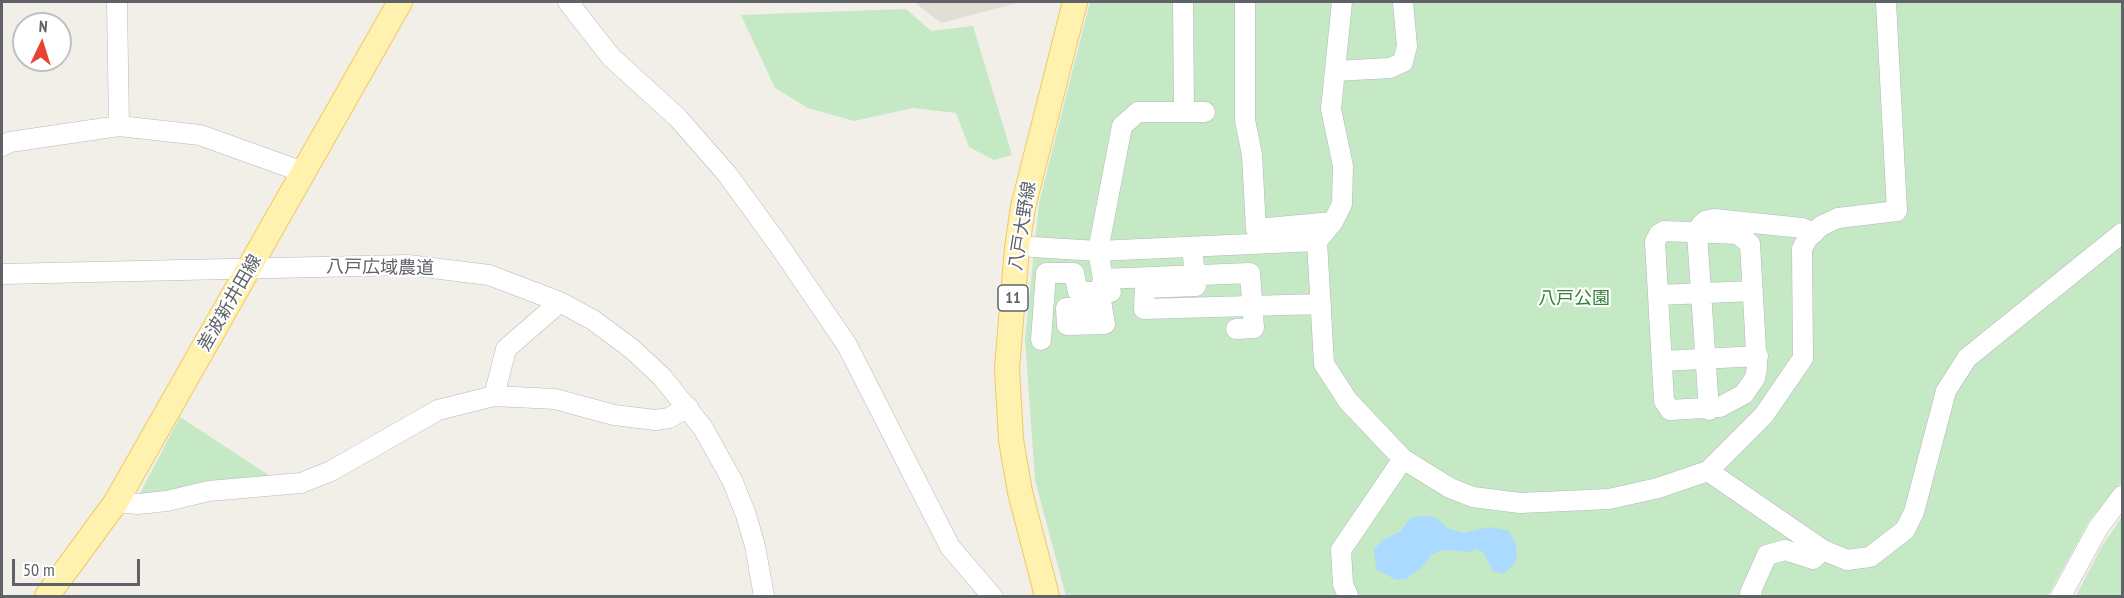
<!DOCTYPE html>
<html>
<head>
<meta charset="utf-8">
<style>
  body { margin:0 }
  #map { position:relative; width:2124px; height:598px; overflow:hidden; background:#f1efe8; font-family:"PT Sans Narrow",sans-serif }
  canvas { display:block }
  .frame { position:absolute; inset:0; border:3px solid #5f6368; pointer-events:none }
  .north { position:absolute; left:12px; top:12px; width:60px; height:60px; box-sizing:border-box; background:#fff; border:2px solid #bfc1c3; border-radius:50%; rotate:4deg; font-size:16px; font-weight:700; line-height:24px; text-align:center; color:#5f6368 }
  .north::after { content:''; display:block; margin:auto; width:21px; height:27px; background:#ea4335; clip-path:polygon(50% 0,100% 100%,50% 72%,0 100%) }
  .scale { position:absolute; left:12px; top:559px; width:128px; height:27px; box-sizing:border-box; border:3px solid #5f6368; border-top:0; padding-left:8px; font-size:18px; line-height:21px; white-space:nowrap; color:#5f6368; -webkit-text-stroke:4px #fff; paint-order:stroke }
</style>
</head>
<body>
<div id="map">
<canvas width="2124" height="598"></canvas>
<div class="frame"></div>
<div class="north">N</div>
<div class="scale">50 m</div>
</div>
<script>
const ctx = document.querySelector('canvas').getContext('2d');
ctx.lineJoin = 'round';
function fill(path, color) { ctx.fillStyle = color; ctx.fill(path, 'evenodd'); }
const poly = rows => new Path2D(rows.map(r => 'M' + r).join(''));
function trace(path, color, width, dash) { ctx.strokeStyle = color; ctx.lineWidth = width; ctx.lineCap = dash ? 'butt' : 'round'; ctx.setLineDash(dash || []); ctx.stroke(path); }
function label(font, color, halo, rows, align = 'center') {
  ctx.font = font + ' "PT Sans Narrow","Noto Sans JP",sans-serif'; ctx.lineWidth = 4.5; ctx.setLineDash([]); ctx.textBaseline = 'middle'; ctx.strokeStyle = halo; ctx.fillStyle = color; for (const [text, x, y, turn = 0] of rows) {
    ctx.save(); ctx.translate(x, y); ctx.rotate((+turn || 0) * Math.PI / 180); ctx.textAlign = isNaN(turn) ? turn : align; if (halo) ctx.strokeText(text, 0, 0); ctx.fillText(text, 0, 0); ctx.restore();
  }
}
fill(poly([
  [914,2,1021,2,941,23]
]), '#e1ded6');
fill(poly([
  [1090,2,2122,2,2122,482,2089,521,2048,596,1066,596,1035,480,1025,339,1039,203],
  [906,9,931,31,973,26,1012,155,994,160,969,147,956,113,913,108,854,121,808,108,775,88,741,15],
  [180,417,276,480,149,498,140,493],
  [2122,517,2122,596,2076,596,2102,546]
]), '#c5e8c5');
fill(poly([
  [1422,516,1434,517,1449,529,1465,533,1489,527,1509,531,1516,545,1517,556,1514,564,1503,574,1493,571,1483,552,1476,549,1469,552,1444,550,1432,554,1421,568,1406,579,1396,580,1376,569,1374,549,1383,540,1401,531,1410,518]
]), '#aadaff');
const minor = poly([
  [117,2,119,126],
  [568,2,611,57,678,118,727,174,778,244,847,345,950,547,992,596],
  [1183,2,1184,111],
  [1245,2,1245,120,1252,155,1256,229,1333,222],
  [1342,2,1331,109,1343,166,1342,204,1333,222,1317,241,1324,364,1348,401,1403,459,1341,550,1343,584,1348,596],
  [1335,71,1390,68,1403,62,1407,46,1403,2],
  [2,146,10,142,119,126,200,135,303,172],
  [1664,231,1738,234,1750,244,1757,368,1755,378,1744,394,1720,407,1670,410,1664,401,1655,242,1659,234,1664,231],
  [1032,247,1098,251,1317,241],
  [1192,247,1196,286,1145,288,1144,309,1321,304],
  [2,274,408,265,489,275,560,302,593,320,632,349,662,377,703,428,733,482,746,515,755,546,764,596],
  [1103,279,1250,273,1254,328,1236,329],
  [1658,295,1753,291],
  [1102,307,1105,324,1067,325,1066,308,1102,307,1100,292,1103,279,1098,251,1122,126,1138,112,1205,112],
  [1041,340,1046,273,1074,273,1078,292,1111,292],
  [1662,361,1758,356],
  [494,396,506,349,560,302],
  [1709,410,1697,233,1701,225,1705,221,1714,219,1802,228,1814,233],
  [1403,459,1450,488,1473,497,1520,503,1609,499,1658,488,1708,471],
  [116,502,138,504,167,501,209,491,301,483,331,471,438,410,494,396,555,399,614,415,655,420,669,418,688,407],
  [1823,550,1847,560,1870,557,1905,530,1914,512,1946,391,1967,358,2122,233],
  [1752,596,1750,593,1767,555,1785,550,1813,559,1823,550,1708,471,1764,415,1803,358,1802,249,1807,239,1821,226,1838,218,1897,211,1886,2],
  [2061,596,2098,528,2122,496]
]);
const major = poly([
  [47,596,116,502,400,2],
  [1047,596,1020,492,1011,440,1007,368,1017,248,1023,207,1075,2]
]);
trace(minor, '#b5b8bc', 21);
trace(major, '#f2c960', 26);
trace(minor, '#fff', 20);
trace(major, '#fff2af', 24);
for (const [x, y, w] of [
  [1013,298,30]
]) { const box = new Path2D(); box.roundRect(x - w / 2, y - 13, w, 26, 4.5); ctx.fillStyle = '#fff'; ctx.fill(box); trace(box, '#5f6368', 1.5); }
label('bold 16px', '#5f6368', null, [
  ["11",1013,298]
]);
label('18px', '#5f6368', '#fff', [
  ["八戸大野線",1023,226,-81],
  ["八戸広域農道",380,268,1],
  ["差波新井田線",230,303,-60]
]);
label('18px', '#348238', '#fff', [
  ["八戸公園",1574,299]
]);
</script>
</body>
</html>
